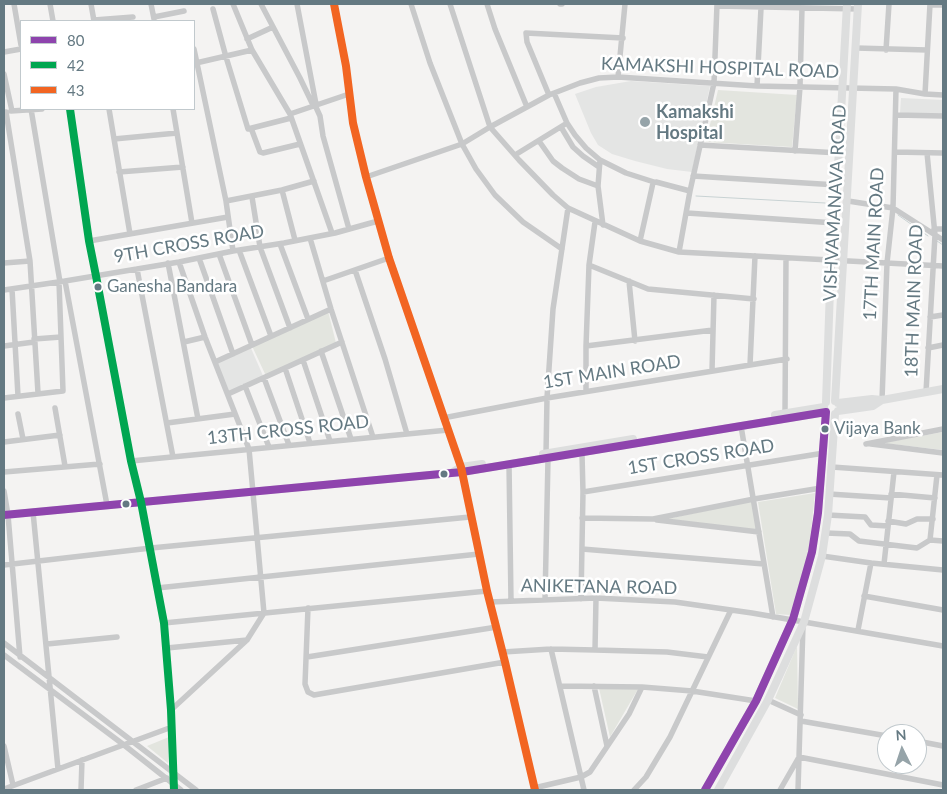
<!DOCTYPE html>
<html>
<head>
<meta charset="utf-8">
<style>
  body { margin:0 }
  #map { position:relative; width:947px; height:794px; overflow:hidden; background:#f4f3f2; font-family:Lato,sans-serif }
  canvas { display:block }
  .frame { position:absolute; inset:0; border:5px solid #647982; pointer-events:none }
  .legend { position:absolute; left:20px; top:20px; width:175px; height:90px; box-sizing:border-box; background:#fff; border:1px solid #c1c9cd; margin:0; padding:6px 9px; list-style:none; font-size:15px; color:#647982 }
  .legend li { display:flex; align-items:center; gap:10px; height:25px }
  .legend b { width:25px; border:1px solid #c1c9cd }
  .north { position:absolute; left:877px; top:724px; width:50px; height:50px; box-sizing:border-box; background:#fff; border:1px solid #c1c9cd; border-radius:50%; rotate:356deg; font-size:14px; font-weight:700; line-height:20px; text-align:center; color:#647982 }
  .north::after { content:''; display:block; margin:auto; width:18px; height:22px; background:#96a4a9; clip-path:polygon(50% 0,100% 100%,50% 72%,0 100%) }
</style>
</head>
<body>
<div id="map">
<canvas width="947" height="794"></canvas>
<div class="frame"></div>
<ul class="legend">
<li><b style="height:6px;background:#8e44ad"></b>80</li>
<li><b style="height:6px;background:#00a651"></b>42</li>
<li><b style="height:6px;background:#f26522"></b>43</li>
</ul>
<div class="north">N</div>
</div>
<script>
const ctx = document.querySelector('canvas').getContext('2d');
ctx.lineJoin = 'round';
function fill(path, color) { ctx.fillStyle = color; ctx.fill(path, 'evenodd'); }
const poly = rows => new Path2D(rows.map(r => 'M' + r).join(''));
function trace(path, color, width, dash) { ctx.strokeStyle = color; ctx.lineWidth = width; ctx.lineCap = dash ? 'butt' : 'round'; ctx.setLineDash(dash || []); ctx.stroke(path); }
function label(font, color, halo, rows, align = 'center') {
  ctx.font = font + ' Lato,sans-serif'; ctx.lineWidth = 5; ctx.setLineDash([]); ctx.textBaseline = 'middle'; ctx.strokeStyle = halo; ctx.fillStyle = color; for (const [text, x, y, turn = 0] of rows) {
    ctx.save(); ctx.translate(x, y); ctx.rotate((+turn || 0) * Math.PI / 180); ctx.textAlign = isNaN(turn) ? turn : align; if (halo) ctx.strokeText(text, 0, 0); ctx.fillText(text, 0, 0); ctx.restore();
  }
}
fill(poly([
  [631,81,710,86,692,172,667,169,635,161,612,154,598,145,591,133,575,94,596,87],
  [901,98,943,100,943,114,900,113],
  [250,346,264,378,228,394,215,362]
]), '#e4e5e4');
fill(poly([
  [718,90,797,95,792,147,706,142],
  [328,311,336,343,266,376,252,346],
  [943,432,943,450,882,443],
  [815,493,809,551,790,615,776,614,758,502],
  [752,501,757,530,667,519],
  [797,646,798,709,775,698],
  [599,688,638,689,610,737],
  [169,737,168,763,147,746]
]), '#e3e5df');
trace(poly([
  [696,196,825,203],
  [898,215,928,236],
  [937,241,943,245]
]), '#c8d2d3', 1);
trace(poly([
  [14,4,21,45],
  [50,4,53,21],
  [91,4,94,21],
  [151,4,154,19],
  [233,4,252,50,290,114,332,233],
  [261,4,300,78,313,105],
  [297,4,316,104],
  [334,4,346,66,353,123,366,177,389,258,461,467,487,591,505,662,535,790],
  [411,4,430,63,462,144,476,169,495,195,523,222,562,249],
  [450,4,490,127,519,160,553,195,568,208,640,241,679,252,943,266],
  [487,4,495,29,527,107],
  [560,4,562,4],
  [930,5,943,5],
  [717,6,858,9],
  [213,9,226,57,248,129,291,118],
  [154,17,184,11],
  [94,20,133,17],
  [247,39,273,27],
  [856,48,927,50],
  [194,49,226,201,233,251],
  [886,50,889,4],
  [4,52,21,49],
  [196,63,252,50],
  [4,74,12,111],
  [618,77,625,4],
  [757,86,761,8],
  [554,93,567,123,575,135,586,148,600,160,598,186,603,225],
  [925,94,930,4],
  [549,95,527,42,526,33,623,38],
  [315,105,320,116,323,136,349,229],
  [31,109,60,282],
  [70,109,89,241,96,276,131,461,141,502,164,623,171,710,174,790],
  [109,109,130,234],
  [173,109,192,223],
  [11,111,42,109],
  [6,112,30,261,38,393],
  [290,114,349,94],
  [896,115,943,116],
  [561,127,573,147,583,156,599,167],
  [251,128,260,152,263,153,300,144],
  [114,139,177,133],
  [539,141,553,161,562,168,579,179,598,186],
  [700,145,839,153],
  [795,151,800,87,802,8],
  [895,152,943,153],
  [515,155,567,123],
  [600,160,626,173,654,182],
  [119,172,183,167],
  [693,176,837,185],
  [366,177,462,144,490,127,549,95,580,83,599,78,618,77,757,86,896,89,925,94,943,95],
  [282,190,295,240],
  [252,197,260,247,290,328],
  [226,201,282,190,314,181],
  [848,201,893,208,943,240],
  [687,213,835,223],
  [934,229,943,229],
  [310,238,331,309,373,437],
  [89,241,228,217],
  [640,241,653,183,656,182,690,191],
  [280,244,308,319],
  [239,250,271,336],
  [679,252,690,191,714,83,717,4],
  [219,254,252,345],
  [199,258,233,354],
  [4,263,30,261],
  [168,263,198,419],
  [589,265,648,289,754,299],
  [137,269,173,457],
  [355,270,385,359,407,434],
  [65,281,107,505],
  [323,281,389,258],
  [629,281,635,341],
  [12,289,18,396],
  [4,290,65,281,179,262,233,251,284,243,335,233,378,221],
  [930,317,943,315],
  [34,339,61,337],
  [184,342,205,337],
  [4,346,34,342],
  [586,346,713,330],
  [928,348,943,345],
  [321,351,351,439],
  [303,360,330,441],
  [215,362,331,309],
  [750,365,755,256],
  [285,368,310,443],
  [712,371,714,295],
  [264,378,289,445],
  [245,386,269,447],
  [586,391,586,346,589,265,595,222],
  [926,392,935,235,927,153],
  [228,394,342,342],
  [4,398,63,391,59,282],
  [882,400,887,263,893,208,896,89],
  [55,408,65,466],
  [785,413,786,258],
  [18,414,23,439],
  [443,418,547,398,787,359],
  [167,423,235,414],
  [741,426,773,617],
  [4,442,60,435],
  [866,444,943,429],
  [871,444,943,453],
  [131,461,448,430],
  [509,464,511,601],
  [832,467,943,475],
  [4,472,100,464],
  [4,491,8,515,20,657],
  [583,492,824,453],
  [829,494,891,498],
  [891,494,935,498],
  [33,512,58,769],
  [828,515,865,517,871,525,888,526],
  [582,518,653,519,754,499,821,488],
  [657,520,759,532],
  [888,521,906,524,917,519,933,519],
  [826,533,850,534,859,541,917,548,930,540,943,541],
  [930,540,937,475],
  [582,549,764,564],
  [822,556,871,563,943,570],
  [884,564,894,472],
  [4,565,151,548,470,517],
  [157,588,479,554],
  [864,596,943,610],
  [581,599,583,492,582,454],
  [545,600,548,459,546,454,547,398,553,309,568,208],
  [490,602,596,598,675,602,752,613,943,646],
  [308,608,305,684,308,692,314,695,505,662],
  [164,623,487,591],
  [858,630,871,563],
  [4,643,196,790],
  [47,644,117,637],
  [167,648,247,640],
  [551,649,584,790],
  [595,650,596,598],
  [503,652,551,649,595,650,667,652,708,657],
  [4,655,124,745,181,790],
  [307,657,497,627],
  [560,686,642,687,692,691,756,701],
  [594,686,607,746],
  [768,700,801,715],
  [171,710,247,640,264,613,249,449,205,337,179,262],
  [801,721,887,736],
  [917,741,943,746],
  [4,746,13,785],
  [534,788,581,777,590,772,629,714,642,687],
  [4,789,172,727],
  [81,790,82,760],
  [136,790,167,778],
  [634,790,646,777,670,737,731,610],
  [780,790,799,757,943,785],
  [798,790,803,625]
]), '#c8c9ca', 5.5);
trace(poly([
  [835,401,858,4],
  [826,402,831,261,837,185,847,4],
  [838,403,872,399,882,400,943,389],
  [838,411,873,406,882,400],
  [775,415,824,407],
  [543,454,633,439],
  [453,472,461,467,482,464],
  [4,515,462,472,826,412,818,513,812,552,793,619,756,701,705,790],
  [718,790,768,700,804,622,822,556,828,515,835,414]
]), '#dddede', 8);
trace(poly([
  [4,515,462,472,826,412,818,513,812,552,793,619,756,701,705,790]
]), '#8e44ad', 8);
trace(poly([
  [70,109,89,241,96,276,131,461,141,502,164,623,171,710,174,790]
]), '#00a651', 8);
trace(poly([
  [334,4,346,66,353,123,366,177,389,258,461,467,487,591,505,662,535,790]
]), '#f26522', 8);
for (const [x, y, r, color] of [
  [645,122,6,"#96a4a9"],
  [98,287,4.5,"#647982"],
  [825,429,4.5,"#647982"],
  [444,474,4.5,"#647982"],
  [126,504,4.5,"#647982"]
]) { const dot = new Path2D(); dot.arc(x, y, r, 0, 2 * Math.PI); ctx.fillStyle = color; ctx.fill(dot); trace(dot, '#fff', 2); }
label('17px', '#647982', '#fff', [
  ["Ganesha Bandara",107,287],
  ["Vijaya Bank",834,429]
], 'left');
label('18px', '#647982', '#fff', [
  ["KAMAKSHI HOSPITAL ROAD",720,68,2],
  ["VISHVAMANAVA ROAD",835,203,-87],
  ["9TH CROSS ROAD",189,244,-10],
  ["17TH MAIN ROAD",874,244,-87],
  ["18TH MAIN ROAD",914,301,-88],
  ["1ST MAIN ROAD",612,372,-9],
  ["13TH CROSS ROAD",288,430,-6],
  ["1ST CROSS ROAD",701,457,-9],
  ["ANIKETANA ROAD",599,587,1]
]);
label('bold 18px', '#647982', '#fff', [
  ["Kamakshi",656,112],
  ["Hospital",656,133]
], 'left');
</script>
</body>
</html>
